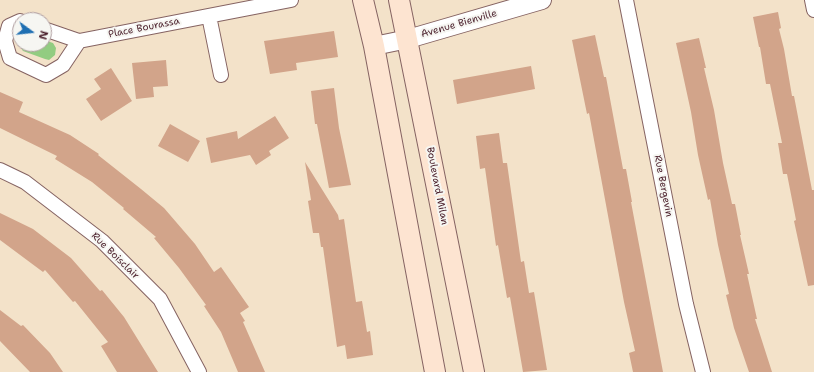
<!DOCTYPE html>
<html>
<head>
<meta charset="utf-8">
<style>
  body { margin:0 }
  #map { position:relative; width:814px; height:372px; overflow:hidden; background:#f3e2c9; font-family:"Shantell Sans",sans-serif }
  canvas { display:block }
  .north { position:absolute; left:12px; top:12px; width:40px; height:40px; box-sizing:border-box; background:#f6f6f2; border:1px solid #b1a0a2; border-radius:50%; rotate:105deg; font-size:11px; font-weight:700; line-height:16px; text-align:center; color:#4a1f2b }
  .north::after { content:''; display:block; margin:auto; width:14px; height:18px; background:#1f6fb2; clip-path:polygon(50% 0,100% 100%,50% 72%,0 100%) }
</style>
</head>
<body>
<div id="map">
<canvas width="814" height="372"></canvas>
<div class="north">N</div>
</div>
<script>
const ctx = document.querySelector('canvas').getContext('2d');
ctx.lineJoin = 'round';
function fill(path, color) { ctx.fillStyle = color; ctx.fill(path, 'evenodd'); }
const poly = rows => new Path2D(rows.map(r => 'M' + r).join(''));
function trace(path, color, width, dash) { ctx.strokeStyle = color; ctx.lineWidth = width; ctx.lineCap = dash ? 'butt' : 'round'; ctx.setLineDash(dash || []); ctx.stroke(path); }
function label(font, color, halo, rows, align = 'center') {
  ctx.font = font + ' "Shantell Sans",sans-serif'; ctx.lineWidth = 4; ctx.setLineDash([]); ctx.textBaseline = 'middle'; ctx.strokeStyle = halo; ctx.fillStyle = color; for (const [text, x, y, turn = 0] of rows) {
    ctx.save(); ctx.translate(x, y); ctx.rotate((+turn || 0) * Math.PI / 180); ctx.textAlign = isNaN(turn) ? turn : align; if (halo) ctx.strokeText(text, 0, 0); ctx.fillText(text, 0, 0); ctx.restore();
  }
}
fill(poly([
  [20,39,20,44,44,44,44,40,53,43,56,48,55,55,49,60,45,59,23,51,19,45]
]), '#92cc81');
fill(poly([
  [778,12,781,28,779,29,784,49,792,96,794,96,812,190,814,190,814,285,808,286,794,221,796,220,787,174,783,174,778,143,782,143,770,84,766,84,760,47,759,47,753,17],
  [334,31,338,57,296,63,297,70,270,74,264,41],
  [595,35,604,77,606,77,623,169,626,169,632,202,631,202,663,372,633,372,629,353,635,351,624,302,589,113,587,114,572,40],
  [699,38,706,68,704,68,714,110,723,163,732,204,735,204,741,235,740,235,749,274,747,274,757,319,755,319,772,372,749,372,734,328,726,295,729,294,718,245,710,199,708,200,698,155,691,112,676,43],
  [166,60,168,86,153,87,154,97,136,99,132,63],
  [531,66,535,89,457,104,453,80],
  [111,68,132,101,101,121,86,99,101,89,94,79],
  [334,88,339,128,351,185,329,188,317,124,315,124,311,91],
  [0,92,23,102,19,112,70,135,99,154,98,155,141,189,164,208,195,244,214,272,221,267,249,307,240,313,245,321,243,322,265,372,238,372,221,332,204,306,206,305,179,268,154,238,156,237,123,209,124,208,92,182,55,159,57,156,0,128],
  [275,116,289,138,269,151,271,155,256,165,250,155,211,163,206,138,237,131,238,139],
  [170,124,200,141,188,162,158,146],
  [499,133,503,163,507,163,521,262,524,261,529,293,534,292,547,370,523,372,510,297,507,298,498,245,496,246,485,168,480,169,476,136],
  [305,162,338,215,339,220,344,219,356,302,362,301,367,332,370,331,373,355,347,359,345,345,337,347,323,247,321,247,319,233,313,233,308,201,311,200],
  [0,213,33,229,71,258,100,291,102,290,124,317,158,372,117,372,101,346,108,342,75,301,73,302,45,270,43,272,0,240],
  [0,310,21,326,23,325,50,353,63,372,30,372,0,341]
]), '#d2a48a');
const minor = poly([
  [626,0,686,304,703,372],
  [812,0,814,10],
  [209,16,221,75],
  [20,21,9,26,5,41,10,58,46,75,63,65,79,41],
  [44,29,79,41,291,0],
  [0,170,25,182,102,241,160,299,199,372]
]);
const tertiary = poly([
  [374,46,408,39,542,0]
]);
const secondary = poly([
  [363,0,374,46,435,372],
  [399,0,474,372]
]);
trace(minor, '#856362', 16);
trace(tertiary, '#856362', 20);
trace(secondary, '#856362', 22);
trace(minor, '#fff', 14);
trace(tertiary, '#fff', 18);
trace(secondary, '#fde4d1', 20);
label('10px', '#4a1f2b', '#f6f6f2', [
  ["Avenue Bienville",459,24,-16],
  ["Place Bourassa",144,28,-11],
  ["Boulevard Milan",437,186,79],
  ["Rue Bergevin",663,186,79],
  ["Rue Boisclair",115,256,44]
]);
</script>
</body>
</html>
